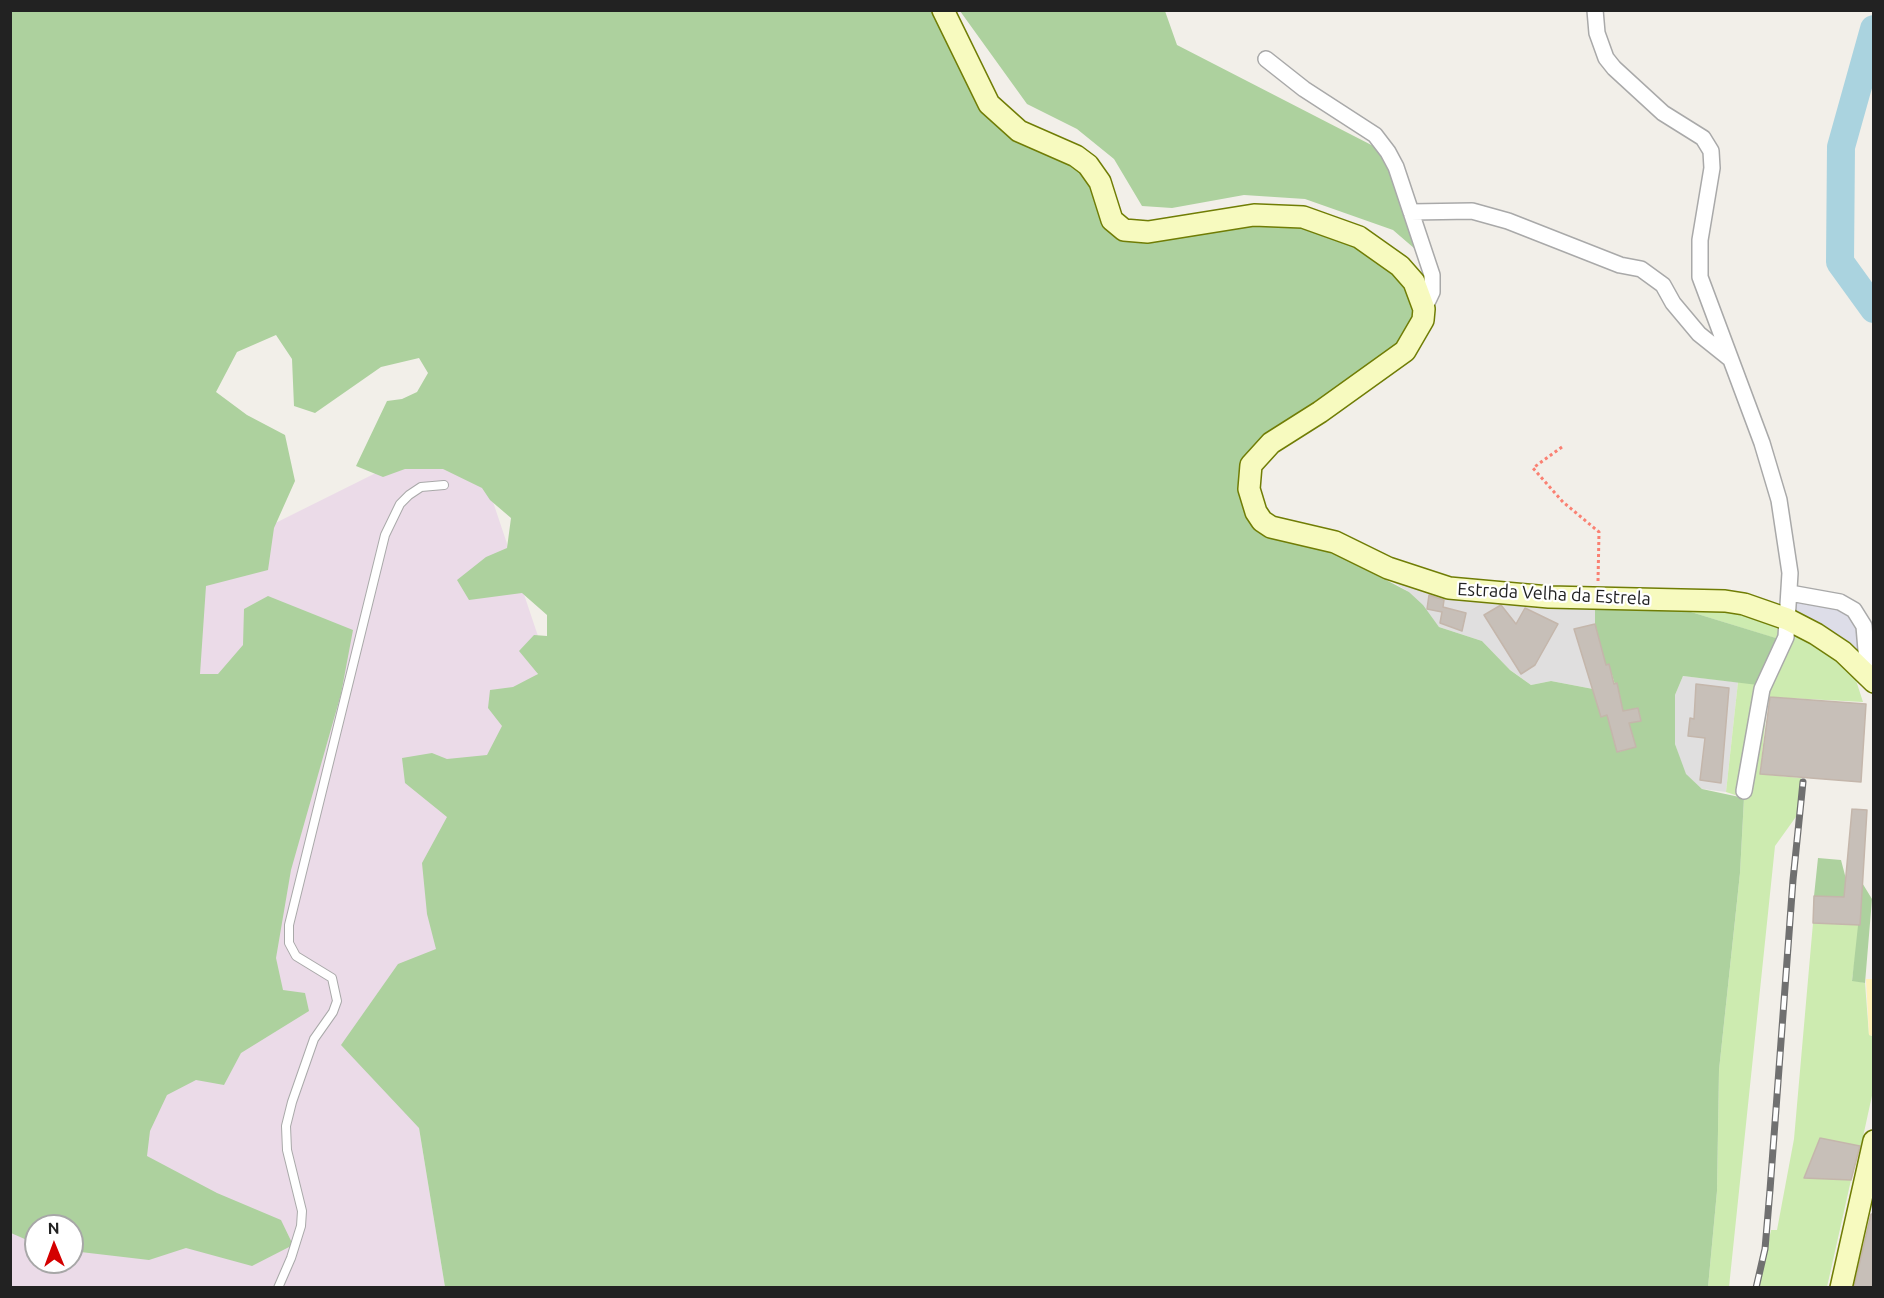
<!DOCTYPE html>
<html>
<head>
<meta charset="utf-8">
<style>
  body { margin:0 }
  #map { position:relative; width:1884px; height:1298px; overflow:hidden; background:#f2efe9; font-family:Ubuntu,sans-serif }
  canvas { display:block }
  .frame { position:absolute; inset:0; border:12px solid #222; pointer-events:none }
  .north { position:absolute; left:24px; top:1214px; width:60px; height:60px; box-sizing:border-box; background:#fff; border:2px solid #a7a7a7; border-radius:50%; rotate:359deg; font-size:16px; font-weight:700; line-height:24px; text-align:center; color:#222 }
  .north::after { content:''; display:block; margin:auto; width:21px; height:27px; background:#d40000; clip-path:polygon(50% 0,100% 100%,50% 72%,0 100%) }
</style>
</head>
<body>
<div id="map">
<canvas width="1884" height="1298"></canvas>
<div class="frame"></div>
<div class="north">N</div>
</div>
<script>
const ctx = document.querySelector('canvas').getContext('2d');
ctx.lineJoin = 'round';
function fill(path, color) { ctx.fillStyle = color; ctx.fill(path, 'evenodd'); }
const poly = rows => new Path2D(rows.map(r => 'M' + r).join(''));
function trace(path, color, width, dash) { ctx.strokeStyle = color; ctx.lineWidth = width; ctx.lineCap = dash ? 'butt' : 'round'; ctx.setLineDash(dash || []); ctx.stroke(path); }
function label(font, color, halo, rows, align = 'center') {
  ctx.font = font + ' Ubuntu,sans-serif'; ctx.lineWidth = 4.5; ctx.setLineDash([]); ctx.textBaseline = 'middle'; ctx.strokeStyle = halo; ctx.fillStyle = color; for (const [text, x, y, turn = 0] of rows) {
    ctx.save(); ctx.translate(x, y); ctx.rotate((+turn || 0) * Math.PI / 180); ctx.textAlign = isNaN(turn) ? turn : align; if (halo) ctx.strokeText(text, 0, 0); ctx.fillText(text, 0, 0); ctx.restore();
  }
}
fill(poly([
  [1388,579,1539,606,1595,609,1595,624,1614,684,1617,683,1623,711,1638,708,1641,721,1629,724,1636,747,1617,752,1601,717,1593,689,1551,681,1531,685,1509,669,1482,641,1439,627,1409,592],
  [1683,676,1738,682,1726,792,1702,789,1685,774,1675,744,1675,695]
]), '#e0dfdf');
fill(poly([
  [408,457,486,481,543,651,419,1128,445,1287,11,1288,11,1097,185,568],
  [36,1226,72,1226,72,1262,36,1262]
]), '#ebdbe8');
fill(poly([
  [1678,608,1720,610,1769,619,1827,650,1854,674,1863,702,1768,697,1760,774,1801,778,1798,814,1775,846,1729,1287,1708,1287,1717,1191,1719,1070,1740,873,1744,798,1726,792,1738,682,1758,684,1778,639],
  [1813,923,1860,925,1852,980,1865,983,1869,1035,1873,1036,1873,1091,1861,1146,1820,1138,1804,1177,1851,1180,1827,1287,1759,1288,1771,1230,1777,1230,1794,1139]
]), '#cdebb0');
fill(poly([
  [10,11,940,11,978,91,1075,157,1116,227,1255,216,1328,226,1413,283,1417,330,1258,453,1254,511,1409,592,1423,605,1439,627,1482,641,1510,670,1531,685,1551,681,1593,689,1601,716,1608,715,1618,752,1635,747,1629,723,1641,720,1638,708,1623,711,1609,665,1606,665,1595,624,1595,609,1678,608,1779,639,1758,685,1683,676,1675,695,1675,744,1686,774,1702,789,1744,798,1740,873,1719,1070,1717,1191,1708,1287,445,1287,419,1128,341,1045,398,964,436,949,427,914,422,863,447,817,405,783,402,758,432,753,447,759,487,755,502,726,488,708,490,690,513,687,538,674,519,651,534,635,547,636,547,615,522,593,469,600,457,580,486,557,507,548,511,518,490,500,482,488,443,469,405,469,383,477,356,466,387,401,402,399,417,392,428,373,419,358,381,367,315,413,294,406,292,359,276,335,237,352,216,392,247,415,285,435,295,481,274,528,268,570,206,586,200,674,218,674,243,645,244,609,268,596,353,630,341,694,291,870,276,958,283,990,305,993,309,1011,241,1053,224,1085,196,1080,167,1095,150,1131,147,1156,217,1193,281,1220,293,1245,252,1266,186,1248,149,1260,72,1251,72,1226,36,1226,36,1244,11,1233],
  [960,11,1165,11,1177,45,1385,152,1429,261,1393,230,1305,199,1244,195,1172,208,1142,206,1114,159,1077,129,1027,104],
  [1818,858,1841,860,1846,879,1861,881,1872,899,1865,983,1852,981,1861,898,1814,896]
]), '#add19e');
fill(poly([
  [1866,979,1873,979,1873,1036,1869,1035]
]), '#fff1ba');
fill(poly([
  [1790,593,1854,610,1868,674,1787,619]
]), '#dddde8');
trace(poly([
  [1874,29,1841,147,1840,262,1874,309]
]), '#aad3df', 28);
const building = poly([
  [1429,595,1444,600,1443,607,1466,613,1462,631,1440,623,1442,612,1427,609,1429,595],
  [1501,605,1516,624,1525,608,1558,624,1535,665,1521,674,1484,615,1501,605],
  [1595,624,1606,665,1609,664,1614,684,1617,683,1623,711,1638,708,1641,721,1629,723,1636,747,1617,752,1607,715,1601,717,1574,629,1595,624],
  [1696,684,1729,688,1721,783,1700,780,1705,738,1688,736,1690,718,1694,719,1696,684],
  [1770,697,1866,704,1861,782,1760,774,1770,697],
  [1852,809,1867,810,1860,925,1813,923,1814,896,1844,897,1852,809],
  [1820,1138,1860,1146,1851,1180,1804,1178,1820,1138],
  [1871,1214,1874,1214,1874,1287,1854,1287,1871,1214]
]);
fill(building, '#c7bfb8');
trace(building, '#c4b6ab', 1.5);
const lane = poly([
  [278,1288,291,1258,301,1226,302,1211,287,1150,286,1126,292,1102,314,1039,333,1012,337,1001,332,978,296,956,289,943,289,925,385,535,400,504,409,495,421,487,444,485]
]);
const street = poly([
  [1595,10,1597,33,1606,58,1614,68,1663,113,1703,138,1711,151,1712,168,1700,240,1700,277,1762,443,1779,500,1790,573,1786,637,1762,689,1744,791],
  [1266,59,1304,89,1375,135,1388,152,1396,167,1432,275,1432,292,1424,309],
  [1411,212,1472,211,1508,221,1620,265,1641,269,1663,285,1673,303,1699,334,1729,358],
  [1790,593,1840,602,1854,610,1864,626,1868,674]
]);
const secondary = poly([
  [943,10,989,104,1019,131,1076,156,1088,165,1100,182,1112,220,1124,230,1148,232,1254,215,1303,217,1359,237,1400,266,1414,282,1424,309,1423,320,1405,351,1320,412,1271,443,1251,465,1249,489,1256,512,1262,521,1271,527,1335,542,1388,568,1449,588,1549,597,1725,601,1744,604,1787,619,1816,634,1843,652,1874,682],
  [1841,1288,1874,1141]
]);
trace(lane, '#a9a9a9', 10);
trace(street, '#a9a9a9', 18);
trace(secondary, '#707d05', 24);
trace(poly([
  [1562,447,1533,468,1563,502,1599,532,1598,581]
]), '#fa8072', 3, [3, 3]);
trace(lane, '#fff', 8);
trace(street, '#fff', 15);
trace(secondary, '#f7fabf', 21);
const rail = poly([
  [1756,1288,1765,1249,1770,1190,1793,880,1803,782]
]);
trace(rail, '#707070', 7);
trace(rail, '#fff', 4.5, [14]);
label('18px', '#222', '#fff', [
  ["Estrada Velha da Estrela",1554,594,3]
]);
</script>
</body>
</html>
